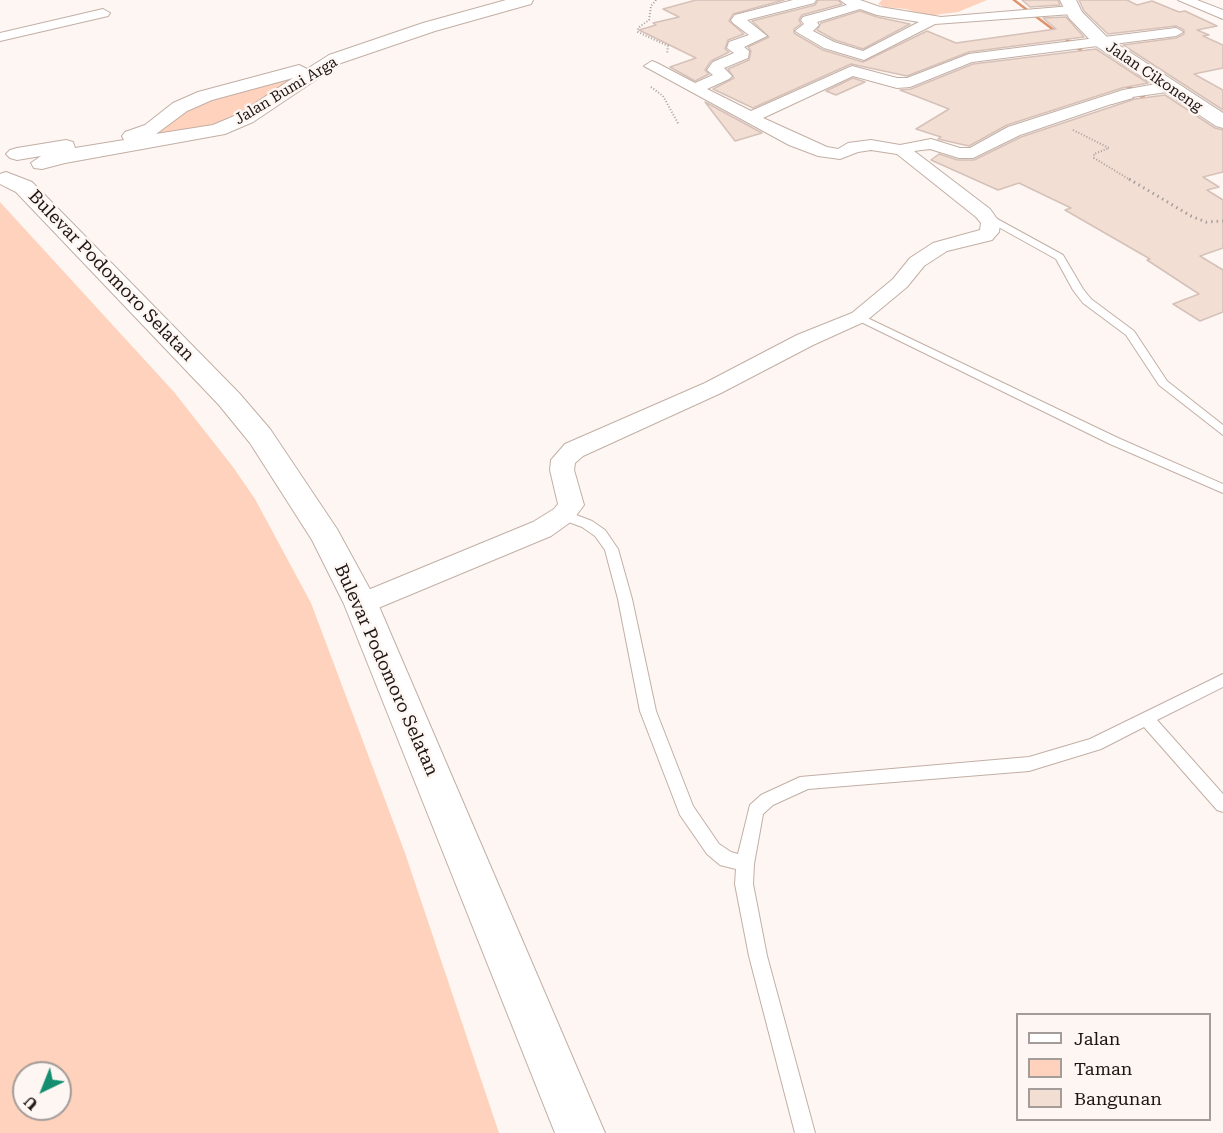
<!DOCTYPE html>
<html>
<head>
<meta charset="utf-8">
<style>
  body { margin:0 }
  #map { position:relative; width:1223px; height:1133px; overflow:hidden; background:#fef6f2; font-family:"Roboto Serif",serif }
  canvas { display:block }
  .legend { position:absolute; left:1016px; top:1013px; width:195px; height:108px; box-sizing:border-box; background:#fef6f2; border:2px solid #a49c99; margin:0; padding:8px 10px; list-style:none; font-size:18px; color:#1d1613 }
  .legend li { display:flex; align-items:center; gap:12px; height:30px }
  .legend b { width:30px; border:2px solid #a49c99 }
  .north { position:absolute; left:12px; top:1061px; width:60px; height:60px; box-sizing:border-box; background:#fef6f2; border:2px solid #a49c99; border-radius:50%; rotate:223deg; font-size:16px; font-weight:700; line-height:24px; text-align:center; color:#1d1613 }
  .north::after { content:''; display:block; margin:auto; width:21px; height:27px; background:#148d71; clip-path:polygon(50% 0,100% 100%,50% 72%,0 100%) }
</style>
</head>
<body>
<div id="map">
<canvas width="1223" height="1133"></canvas>
<ul class="legend">
<li><b style="height:8px;background:#fff"></b>Jalan</li>
<li><b style="height:16px;background:#fed2bc"></b>Taman</li>
<li><b style="height:16px;background:#f3ded4"></b>Bangunan</li>
</ul>
<div class="north">U</div>
</div>
<script>
const ctx = document.querySelector('canvas').getContext('2d');
ctx.lineJoin = 'round';
function fill(path, color) { ctx.fillStyle = color; ctx.fill(path, 'evenodd'); }
const poly = rows => new Path2D(rows.map(r => 'M' + r).join(''));
function trace(path, color, width, dash) { ctx.strokeStyle = color; ctx.lineWidth = width; ctx.lineCap = dash ? 'butt' : 'round'; ctx.setLineDash(dash || []); ctx.stroke(path); }
function label(font, color, halo, rows, align = 'center') {
  ctx.font = font + ' "Roboto Serif",serif'; ctx.lineWidth = 5; ctx.setLineDash([]); ctx.textBaseline = 'middle'; ctx.strokeStyle = halo; ctx.fillStyle = color; for (const [text, x, y, turn = 0] of rows) {
    ctx.save(); ctx.translate(x, y); ctx.rotate((+turn || 0) * Math.PI / 180); ctx.textAlign = isNaN(turn) ? turn : align; if (halo) ctx.strokeText(text, 0, 0); ctx.fillText(text, 0, 0); ctx.restore();
  }
}
fill(poly([
  [882,0,987,0,958,12,927,16,906,9,885,7,878,4],
  [296,74,271,95,229,120,198,130,137,138,161,129,193,103],
  [0,202,174,392,233,467,255,499,311,603,405,853,499,1133,0,1133],
  [24,1073,60,1073,60,1109,24,1109]
]), '#fed2bc');
fill(poly([
  [1012,0,1016,0,1088,54,1088,56,1086,56,1012,0],
  [1118,80,1122,80,1154,103,1150,104,1118,82,1118,80]
]), '#de936d');
const building = poly([
  [696,0,784,0,733,14,729,21,744,34,728,40,725,49,729,52,711,61,705,70,709,74,695,81,670,67,696,58,639,30,656,25,653,23,679,17,663,9,696,0],
  [818,0,838,0,842,4,802,15,799,20,801,24,794,29,794,33,823,50,863,62,927,31,956,43,1056,29,1043,18,1066,17,1084,37,969,52,907,76,851,64,753,108,713,89,734,78,728,69,749,60,751,51,748,47,769,37,752,21,815,5,818,0],
  [1022,0,1058,0,1060,5,1030,7,1022,0],
  [1079,0,1127,0,1137,5,1152,1,1179,12,1185,11,1217,26,1197,30,1209,35,1203,36,1223,45,1223,68,1194,74,1223,90,1223,110,1123,45,1176,38,1184,34,1184,30,1176,26,1108,34,1084,11,1079,0],
  [860,11,877,17,910,24,863,49,835,40,817,30,821,23,860,11],
  [1096,49,1148,83,1122,88,1007,125,969,146,938,139,941,137,916,129,949,109,900,90,911,89,973,64,1096,49],
  [853,78,865,82,836,95,826,91,853,78],
  [1165,95,1215,128,1223,130,1223,172,1203,177,1219,187,1207,190,1223,200,1223,248,1200,256,1223,270,1223,312,1200,321,1173,304,1199,294,1147,260,1150,259,1065,210,1071,208,1019,183,998,190,931,160,939,154,958,160,974,160,1021,137,1135,99,1165,95],
  [705,102,707,103,762,133,735,141,705,102]
]);
fill(building, '#f3ded4');
trace(building, '#d5c1b8', 1.5);
const service = poly([
  [1123,93,1129,93,1133,98,1112,104,1112,100,1124,97,1123,93],
  [984,215,990,215,1063,255,1083,289,1091,299,1134,331,1167,381,1223,425,1223,435,1159,385,1126,335,1083,303,1073,290,1056,259,984,219,984,215],
  [859,314,1118,438,1223,484,1223,493,1110,444,855,319,855,315,859,314],
  [563,510,592,521,605,530,618,549,632,599,656,711,693,806,719,844,731,852,738,854,750,805,761,795,800,777,1029,757,1090,739,1223,674,1223,687,1157,720,1223,794,1223,812,1217,810,1144,727,1101,749,1029,771,808,789,773,805,763,814,754,864,753,884,767,956,815,1133,795,1133,749,956,735,884,736,869,720,865,707,854,680,815,640,711,618,599,605,550,595,536,582,527,558,518,557,515,563,510]
]);
const minor = poly([
  [793,0,816,0,814,3,747,20,767,36,744,47,749,51,748,58,724,68,732,76,729,79,707,89,751,111,852,66,897,78,907,78,969,54,1176,28,1183,32,1176,36,972,62,910,87,897,88,853,76,763,118,827,147,838,149,848,143,871,140,900,145,931,139,960,148,970,148,1008,127,1123,90,1167,82,1175,87,1167,92,1132,97,1020,135,973,158,959,158,930,149,914,151,990,209,1000,223,999,232,992,240,947,251,924,266,907,287,866,321,813,345,721,393,583,456,575,463,574,470,584,505,572,521,551,536,371,611,361,615,351,611,347,604,351,597,533,522,554,509,558,504,550,470,551,460,565,444,705,383,797,335,852,313,893,279,910,258,933,243,980,230,981,223,976,217,897,154,871,150,858,152,840,159,818,156,789,145,644,66,652,61,657,63,695,83,713,75,707,70,713,62,734,53,727,48,729,42,749,35,733,23,731,20,735,15,793,0],
  [840,0,860,0,880,7,941,17,1072,6,1079,10,1072,14,935,24,864,60,824,48,795,31,804,24,801,20,803,17,847,5,840,0],
  [860,9,877,15,919,22,863,51,834,42,813,31,819,25,817,22,860,9],
  [1178,0,1197,0,1223,10,1223,19,1178,0],
  [103,9,110,13,108,16,0,41,0,33,103,9]
]);
const tertiary = poly([
  [506,0,533,0,531,4,435,31,341,63,253,122,225,134,65,163,42,169,34,168,31,163,41,156,17,160,10,158,6,154,10,150,17,148,66,140,73,142,75,148,124,140,122,136,125,132,145,125,173,103,198,92,299,65,307,69,329,55,423,23,506,0],
  [293,78,239,114,213,125,156,134,187,111,212,100,293,78],
  [1060,0,1076,0,1082,12,1108,38,1223,113,1223,128,1216,126,1096,46,1069,18,1060,0],
  [6,172,32,182,239,393,270,429,337,529,378,604,605,1133,555,1133,344,604,312,540,250,443,219,405,16,192,0,184,0,174,6,172]
]);
trace(service, '#c2afa5', 2);
trace(minor, '#c2afa5', 2);
trace(tertiary, '#c2afa5', 2);
trace(poly([
  [656,0,651,6,649,20,638,28,638,32,668,46,667,54],
  [651,87,663,96,679,125],
  [1073,130,1109,148,1094,154,1094,158,1132,181]
]), '#a79f9b', 2, [1, 2]);
trace(poly([
  [1129,179,1191,216,1206,222,1223,221]
]), '#a79f9b', 3, [1.5, 4]);
fill(service, '#fff');
fill(minor, '#fff');
fill(tertiary, '#fff');
label('15px', '#1d1613', '#fef6f2', [
  ["Jalan Cikoneng",1154,77,34],
  ["Jalan Bumi Arga",286,91,-31]
]);
label('18px', '#1d1613', '#fef6f2', [
  ["Bulevar Podomoro Selatan",111,276,46],
  ["Bulevar Podomoro Selatan",386,670,66]
]);
</script>
</body>
</html>
